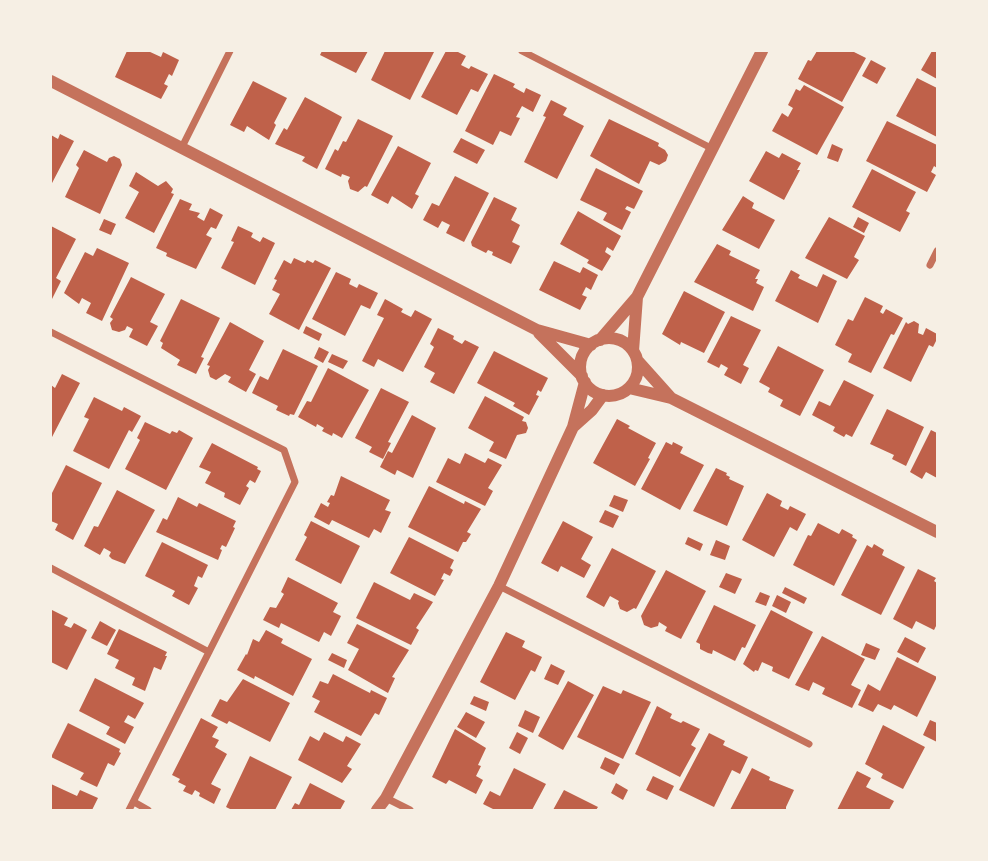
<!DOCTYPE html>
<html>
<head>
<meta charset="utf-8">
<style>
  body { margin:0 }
  #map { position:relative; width:988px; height:861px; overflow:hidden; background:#f6efe4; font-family:"Open Sans",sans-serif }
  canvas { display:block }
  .frame { position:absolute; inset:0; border:52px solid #f6efe4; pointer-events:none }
</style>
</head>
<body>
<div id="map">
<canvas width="988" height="861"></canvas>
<div class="frame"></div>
</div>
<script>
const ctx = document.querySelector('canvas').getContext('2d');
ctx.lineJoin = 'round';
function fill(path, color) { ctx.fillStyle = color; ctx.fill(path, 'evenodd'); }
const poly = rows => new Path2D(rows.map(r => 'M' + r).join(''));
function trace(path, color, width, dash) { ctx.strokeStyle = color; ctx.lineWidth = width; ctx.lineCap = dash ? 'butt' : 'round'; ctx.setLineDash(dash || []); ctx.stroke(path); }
fill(poly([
  [127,51,148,51,161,57,163,52,179,60,172,76,169,74,164,84,168,86,161,99,115,77],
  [322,51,368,51,356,73,320,55],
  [385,51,434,52,410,100,371,80],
  [446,51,456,51,466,56,461,65,469,69,471,66,488,74,478,92,471,89,457,115,421,97],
  [817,51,852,51,866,58,842,102,798,79,808,60,811,61],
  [932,51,937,51,937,79,921,70],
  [871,60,886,68,877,84,862,76],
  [494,74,515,84,513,87,524,93,526,88,541,95,533,112,522,106,516,117,520,118,511,136,500,131,493,145,465,131],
  [917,78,937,88,937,137,896,116],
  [253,81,287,98,274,123,276,125,269,140,247,126,244,132,230,125],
  [804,85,844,107,817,155,772,131,782,113,788,117,793,108,788,105,796,89,800,91],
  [305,97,342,117,317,169,302,161,305,157,275,144,284,128,287,130],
  [551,100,567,108,563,115,584,126,557,179,524,162,546,117,543,116],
  [358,119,393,136,367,187,365,186,358,192,350,189,348,181,350,177,342,174,341,177,325,169,335,149,338,151,343,141,346,142],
  [609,119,659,143,658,146,665,150,668,155,666,161,659,165,650,161,639,184,590,156],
  [887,121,937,145,937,168,934,166,931,172,936,175,927,192,866,161],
  [60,134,74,141,51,185,51,135,58,139],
  [461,138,485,150,477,164,453,152],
  [832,144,843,149,838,162,827,158],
  [398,146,431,163,415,194,419,196,412,209,392,196,388,204,371,195],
  [84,150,107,162,109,158,114,156,120,159,122,165,100,214,65,197,79,168,76,165],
  [766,151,779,158,782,153,801,163,797,170,800,170,784,200,749,181],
  [596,168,643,191,634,209,627,206,625,209,631,212,622,230,603,220,607,213,580,200],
  [872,169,916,192,906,211,910,213,900,232,852,207],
  [136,172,158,186,166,181,173,189,171,193,174,194,154,233,125,218,139,192,129,186],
  [455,176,489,193,464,242,446,233,450,225,442,221,438,228,423,220,432,203,439,206],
  [743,196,754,203,752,208,775,220,759,249,722,230],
  [494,197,517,208,511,220,520,225,512,242,520,246,511,264,492,255,493,252,488,250,486,253,472,246,471,242],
  [180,199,192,204,189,210,200,213,197,217,204,221,210,208,223,215,216,229,211,227,206,235,212,238,196,269,166,256,167,253,156,248],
  [578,211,621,236,613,251,607,247,605,252,611,256,602,271,587,263,589,260,560,244],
  [829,217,865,236,854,257,859,260,847,279,805,258],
  [858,217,869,223,864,233,853,227],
  [104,219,116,224,111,235,99,230],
  [51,226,76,239,56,278,61,281,51,301],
  [238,226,253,233,251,237,260,242,263,237,275,243,255,285,221,268,234,242,231,241],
  [717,244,731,251,729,255,760,270,755,279,758,279,756,283,764,287,753,311,694,282],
  [97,248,129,263,102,321,86,313,91,303,82,298,79,304,64,293,85,252,93,256],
  [294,258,305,263,307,260,313,263,315,260,331,268,299,330,269,314,280,294,272,290,277,280,274,279,284,260,291,264],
  [554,261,580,273,583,267,598,275,591,290,586,287,582,295,587,297,580,310,539,290],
  [791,270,800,275,798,278,817,287,823,274,837,281,818,323,775,301],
  [336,272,351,279,349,284,357,288,359,284,378,293,370,309,361,305,345,336,312,319],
  [131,277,165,294,150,322,158,326,147,346,129,337,133,329,127,326,125,330,119,332,112,330,110,323,113,319,110,317],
  [684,291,725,312,704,353,681,342,680,345,662,334],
  [865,297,883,306,880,312,883,314,886,309,903,318,894,335,891,334,871,373,848,362,852,354,835,345,848,319,853,321],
  [181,299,220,318,201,357,204,358,196,374,177,365,180,360,161,348,163,343,160,341],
  [385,299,403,309,401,312,411,317,415,310,432,319,403,372,378,359,374,367,362,361,384,318,377,315],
  [731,316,761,330,743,365,749,368,741,384,724,375,728,368,721,364,719,368,707,362],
  [914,321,919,324,918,333,923,335,926,328,937,334,937,339,933,347,929,345,911,382,883,368,906,322,908,324],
  [230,322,264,341,249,370,256,374,246,392,228,382,231,377,225,374,216,380,210,377,208,370,210,366,207,365],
  [306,326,322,334,319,341,303,333],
  [438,328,454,336,453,339,462,344,465,340,479,347,454,394,430,382,435,373,424,367,434,347,430,344],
  [778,346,824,370,800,416,780,406,783,400,768,392,770,388,759,382],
  [319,347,329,352,323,363,314,358],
  [283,349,318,366,294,415,290,414,289,416,276,410,278,406,252,393,260,376,268,380],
  [494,351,548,378,541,392,538,390,536,395,539,396,529,415,513,406,515,403,477,383],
  [332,354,348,361,343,369,328,362],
  [328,368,369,390,342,438,333,433,332,436,322,431,324,428,317,424,316,427,298,417,307,401,311,402],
  [62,374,80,383,51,439,51,385,55,388],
  [844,380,874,395,852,437,846,434,844,437,833,431,835,427,812,415,819,401,830,406],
  [381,388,409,402,388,442,391,443,383,459,369,452,372,447,355,438],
  [485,396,524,417,522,421,526,422,528,428,526,433,517,435,506,459,489,451,494,442,468,428],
  [94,397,122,411,124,407,141,416,132,432,129,430,109,469,73,451,89,419,84,417],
  [887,409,924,427,906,466,892,459,894,455,870,444],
  [412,415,436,428,413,478,397,470,395,475,380,467,388,451,392,453],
  [617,419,630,426,628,428,656,443,648,458,650,459,635,486,593,463],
  [145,422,170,434,172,431,177,433,179,430,193,438,166,490,125,469,140,440,137,438],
  [931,430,937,433,937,478,926,472,922,479,910,472],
  [666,442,672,445,673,442,683,447,680,453,704,465,680,510,641,489],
  [212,443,258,467,257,469,261,471,255,483,250,480,246,486,249,488,240,505,224,497,225,493,205,483,211,472,199,467],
  [465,453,485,463,488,458,502,465,488,488,493,491,485,506,436,482,448,458,460,464],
  [66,465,102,483,73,540,55,530,58,524,51,521,51,495],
  [716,468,727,473,726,475,730,477,729,479,744,486,727,526,693,511],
  [341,476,390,500,385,510,391,512,381,533,374,529,369,538,332,520,329,525,314,517,321,503,328,507,330,503,327,502,331,495,334,496],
  [429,486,464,504,465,501,481,509,467,532,471,534,466,542,463,542,458,552,408,527],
  [117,490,155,510,125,564,112,559,109,556,111,552,104,548,100,555,84,546,94,526,98,527],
  [767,493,782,501,780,506,788,510,790,506,806,514,797,531,790,527,774,557,742,540],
  [614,495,628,500,623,512,609,506],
  [178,497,197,507,199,503,236,521,233,527,235,528,226,547,222,545,220,549,222,550,218,560,156,532,163,518,167,520],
  [605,510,619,516,613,528,599,522],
  [311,521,360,546,341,584,295,560,307,537,304,535],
  [563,521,593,537,581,559,591,565,584,578,561,566,558,572,541,563],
  [818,523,839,534,842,529,853,535,852,537,857,540,834,586,793,565,808,535,811,536],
  [409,537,454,560,450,568,453,570,450,576,444,573,441,579,444,580,435,596,390,573],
  [688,537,703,544,700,551,685,544],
  [716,540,730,546,725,560,710,555],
  [162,542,208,565,202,578,198,576,194,586,198,588,189,605,172,596,175,591,145,576],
  [874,544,884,550,882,555,905,567,881,615,841,595,867,545,872,548],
  [612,548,656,571,636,609,634,608,627,612,620,609,618,603,619,601,610,596,604,607,586,597],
  [918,569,936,578,934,581,937,583,937,624,934,630,916,621,912,629,893,619],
  [666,570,706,591,681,639,665,631,667,627,659,622,658,626,651,628,644,625,641,616],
  [726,573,742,579,735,594,719,587],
  [288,577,338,603,333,612,341,616,331,636,324,632,319,642,281,623,279,628,263,620,270,607,276,608,284,594,281,592],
  [374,582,410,600,414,593,433,602,416,628,419,630,411,645,356,618],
  [785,587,807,598,804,604,782,593],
  [760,592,770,596,766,606,755,602],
  [777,595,791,602,786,613,772,606],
  [714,605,756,625,745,648,742,647,735,661,713,650,712,654,708,653,700,649,700,644,696,642],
  [52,610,68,618,64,625,71,628,74,623,87,630,67,670,51,662],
  [771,610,813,632,789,679,772,671,773,667,762,662,758,671,755,670,754,672,743,664],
  [100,621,116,630,107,646,91,638],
  [357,624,409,650,392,677,395,678,388,693,348,670,359,649,347,643],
  [119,629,167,652,165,656,167,656,161,670,154,667,145,691,132,685,135,678,115,668,119,660,107,654],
  [266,630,283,639,281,643,312,659,293,696,255,676,254,679,237,670,246,654,247,655,253,639,259,642],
  [506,632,525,641,522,647,542,657,535,672,531,670,515,700,480,682],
  [822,636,865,659,851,685,861,690,852,708,822,694,825,688,813,682,809,691,795,685],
  [905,637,926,648,918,663,897,652],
  [866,643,880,649,875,660,861,655],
  [332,653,347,660,344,668,328,660],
  [897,657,937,677,917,717,894,705,891,710,878,704,873,712,858,705,868,684,880,691],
  [551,664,565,671,558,685,544,679],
  [333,674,370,693,371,690,387,698,379,715,375,713,361,736,314,712,320,701,312,697,320,681,328,684],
  [95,678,144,703,135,719,128,715,124,722,134,727,125,744,106,734,110,727,79,711],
  [243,679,290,703,270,742,229,721,227,724,211,716,220,699,227,702],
  [568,681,594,695,563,750,538,736],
  [603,686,621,694,623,690,651,702,623,759,577,737],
  [474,696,489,702,486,711,470,704],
  [657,706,672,714,670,718,681,723,683,721,700,729,691,745,696,748,680,777,635,754],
  [525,710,540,717,533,733,518,726],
  [466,712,485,722,476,738,457,727],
  [201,718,218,727,212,737,219,740,215,747,227,754,211,784,221,789,214,804,199,796,200,793,195,790,192,795,183,791,186,786,178,782,180,779,172,775],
  [930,720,937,723,937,742,923,735],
  [68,723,120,749,119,752,121,753,114,766,108,763,97,787,80,779,84,773,51,757],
  [883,725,925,747,903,789,881,778,883,774,865,764],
  [455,729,486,748,478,765,481,766,476,776,483,780,476,794,449,780,446,784,432,777],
  [324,732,343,742,346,736,361,744,347,766,352,769,342,783,298,760,310,736,319,741],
  [517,732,528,738,520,754,509,748],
  [709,733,725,741,723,745,748,757,740,774,732,770,714,807,679,790],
  [250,756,292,777,275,810,232,810,226,807],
  [605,757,620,764,614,775,600,768],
  [514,768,546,784,532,810,495,810,483,804,490,791,500,796],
  [752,768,770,777,769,780,794,790,786,807,786,810,730,810],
  [857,771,871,778,866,787,894,801,889,810,837,810],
  [653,776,674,786,667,800,646,790],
  [310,783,345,801,340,810,291,810,295,803,299,805],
  [616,783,628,790,623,800,611,793],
  [51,784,77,796,80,790,98,798,92,810,51,810],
  [564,790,598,807,596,810,553,810]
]), '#bf614a');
trace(poly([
  [522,51,711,148],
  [182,147,230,51],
  [930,265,937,251],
  [51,332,284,450,295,482,129,810],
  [51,568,209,652],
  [499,586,809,744],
  [386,798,410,810],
  [134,802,148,810]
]), '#c5725c', 7);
trace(poly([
  [51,81,537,330,591,345],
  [539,333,582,376],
  '580 367a29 29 0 1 1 58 0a29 29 0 1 1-58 0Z',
  [600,340,637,297,762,51],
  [633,351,637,297],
  [637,360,671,398],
  [629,388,671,398,937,532],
  [573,427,592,410,603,395],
  [377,810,386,798,499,586,573,427,585,382]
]), '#c5725c', 12);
</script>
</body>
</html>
